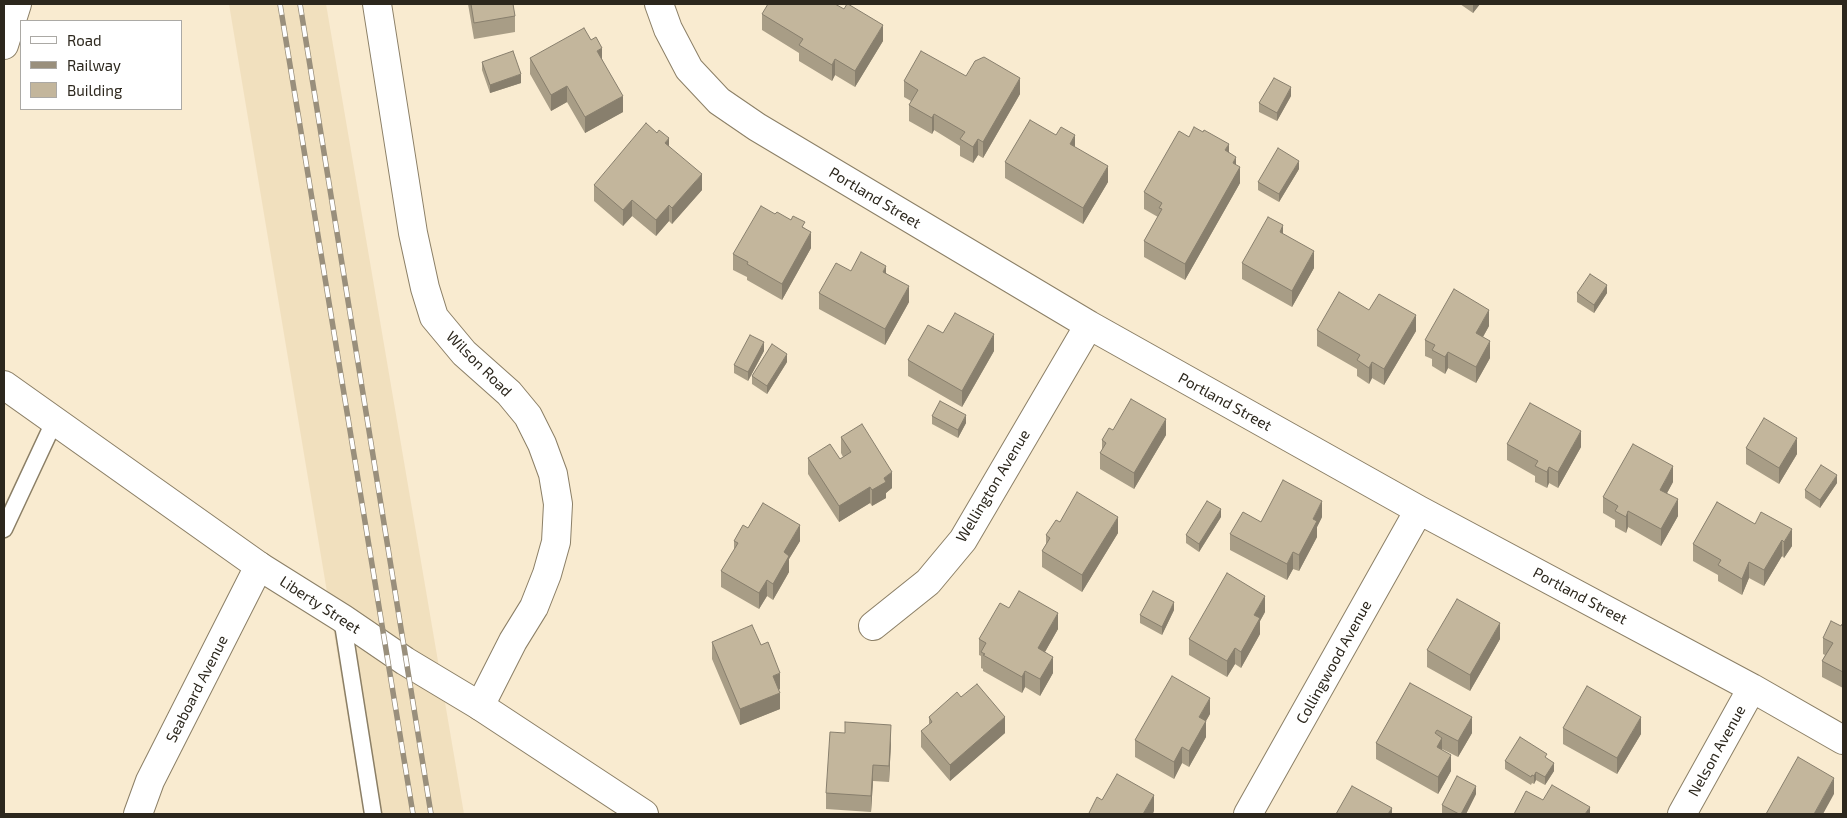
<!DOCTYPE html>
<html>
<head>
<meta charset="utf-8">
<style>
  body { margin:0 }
  #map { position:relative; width:1847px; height:818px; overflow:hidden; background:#f9ebd0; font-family:"Exo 2",sans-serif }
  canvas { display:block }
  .frame { position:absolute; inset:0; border:5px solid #2c271d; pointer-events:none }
  .legend { position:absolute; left:20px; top:20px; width:162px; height:90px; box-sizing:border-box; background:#fff; border:1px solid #aba9a5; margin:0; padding:6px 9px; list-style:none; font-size:15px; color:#2c271d }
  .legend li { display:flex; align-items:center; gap:10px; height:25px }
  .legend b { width:25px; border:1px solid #aba9a5 }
</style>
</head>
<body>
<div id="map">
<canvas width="1847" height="818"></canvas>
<div class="frame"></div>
<ul class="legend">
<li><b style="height:6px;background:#fff"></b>Road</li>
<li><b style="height:6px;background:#998f7c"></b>Railway</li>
<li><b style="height:14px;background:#c3b69c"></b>Building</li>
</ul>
</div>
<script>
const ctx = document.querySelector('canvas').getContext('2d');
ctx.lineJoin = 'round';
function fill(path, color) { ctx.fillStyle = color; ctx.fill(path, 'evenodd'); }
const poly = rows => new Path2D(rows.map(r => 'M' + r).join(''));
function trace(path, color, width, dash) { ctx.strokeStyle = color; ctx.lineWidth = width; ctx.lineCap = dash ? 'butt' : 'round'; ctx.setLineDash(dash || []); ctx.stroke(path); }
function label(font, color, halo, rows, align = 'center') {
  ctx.font = font + ' "Exo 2",sans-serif'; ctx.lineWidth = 4.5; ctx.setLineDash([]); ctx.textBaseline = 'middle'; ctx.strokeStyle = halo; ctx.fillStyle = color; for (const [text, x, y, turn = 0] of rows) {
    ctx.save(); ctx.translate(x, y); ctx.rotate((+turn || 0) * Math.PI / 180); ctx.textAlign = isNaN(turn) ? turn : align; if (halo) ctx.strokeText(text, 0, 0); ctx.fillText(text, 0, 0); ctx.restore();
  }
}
fill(poly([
  [229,4,326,4,464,814,364,814]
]), '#f1e0be');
const service = poly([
  [4,529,54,422],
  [342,618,373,814]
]);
const minor = poly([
  [377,4,413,233,425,288,434,317,464,353,509,393,528,416,542,444,553,474,558,504,556,542,547,574,534,607,513,641,480,706],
  [659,4,668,29,689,69,719,101,757,127,1089,325,1419,510,1752,688,1843,740],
  [873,626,928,582,963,540,1089,325],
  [138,814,150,781,259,566],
  [1248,814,1419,510],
  [1682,814,1752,688]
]);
const secondary = poly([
  [4,385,259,566,342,618,405,661,480,706,644,814]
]);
const primary = poly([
  [4,45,17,4]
]);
trace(service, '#8b7f66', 19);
trace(minor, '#8b7f66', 30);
trace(secondary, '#8b7f66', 30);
trace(primary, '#8b7f66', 30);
trace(service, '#fff', 16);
trace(minor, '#fff', 28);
trace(secondary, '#fff', 28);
trace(primary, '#fff', 28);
const rail = poly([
  [280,4,413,814],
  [300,4,431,814]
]);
trace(rail, '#998f7c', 5.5);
trace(rail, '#fff', 4, [11]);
fill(poly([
  [468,4,513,4,515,16,515,32,474,39],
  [1460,4,1480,4,1473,13],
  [762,14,883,41,855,87,835,75,832,81,799,61,799,53,762,30],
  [530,58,602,59,623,112,585,133,567,102,551,111,530,74],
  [482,62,521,83,490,93,482,70],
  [966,76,1020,94,983,158,978,155,973,163,960,156,960,146,934,130,932,134,909,121,909,105,911,101,904,97,904,81],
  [1291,96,1277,121,1259,112,1259,103],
  [1189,137,1229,152,1236,165,1240,183,1185,280,1144,257,1144,241,1158,217,1144,209,1144,192],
  [669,146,702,190,672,224,669,221,656,236,632,216,623,226,594,201,594,185],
  [1075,147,1108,182,1083,224,1005,178,1005,162],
  [1299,169,1279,202,1258,190,1258,182],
  [775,214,805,228,811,248,782,300,747,280,747,277,733,270,733,254],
  [1283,234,1314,268,1292,307,1242,279,1242,263],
  [851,271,886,273,909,302,885,345,819,309,819,293],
  [1577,293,1607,293,1594,313,1577,302],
  [1369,310,1416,331,1384,385,1372,378,1369,384,1357,376,1357,369,1317,346,1317,330],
  [1489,326,1483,337,1490,358,1476,383,1448,368,1445,374,1432,366,1432,359,1425,356,1425,340],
  [943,333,994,351,962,407,908,376,908,360],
  [764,351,748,381,734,373,734,365],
  [787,362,767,394,752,384,752,376],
  [932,416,966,423,958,438,932,424],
  [1113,430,1166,435,1134,489,1100,469,1100,453,1102,450,1102,440],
  [841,437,892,488,886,493,886,498,872,506,870,503,839,522,808,474,808,458,840,459,843,457,841,453],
  [1507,444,1581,447,1558,488,1549,483,1547,488,1535,482,1535,476,1507,460],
  [1746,448,1797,454,1779,484,1746,464],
  [1673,482,1667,493,1678,516,1661,546,1628,527,1626,533,1615,527,1615,520,1603,513,1603,497],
  [1837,483,1820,508,1805,498,1805,490],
  [1717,502,1792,546,1784,558,1782,556,1764,586,1749,578,1742,595,1718,581,1718,575,1693,561,1693,544],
  [1221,517,1199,552,1186,543,1186,535],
  [1322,517,1317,527,1317,537,1299,571,1293,569,1287,580,1230,550,1230,534,1261,522],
  [1060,522,1118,533,1082,592,1042,567,1042,551,1046,544,1046,535],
  [748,528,800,541,789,559,789,572,773,600,767,596,759,609,721,587,721,571,734,550,734,541],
  [1009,608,1058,629,1045,652,1053,673,1040,696,1025,687,1022,693,983,671,983,669,981,668,981,656,979,655,979,639],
  [1174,610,1162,635,1140,623,1140,615],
  [1265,612,1260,621,1260,634,1241,668,1235,664,1227,677,1189,655,1189,639],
  [1843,625,1843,688,1822,677,1822,661,1825,655,1823,654,1823,638],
  [1500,639,1470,691,1427,667,1427,650],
  [712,642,761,645,780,689,779,690,780,709,740,725,712,659],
  [1410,683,1472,733,1458,757,1442,749,1451,771,1438,794,1376,759,1376,743],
  [961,697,1005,733,950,781,921,747,921,731,929,725,929,717],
  [1210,714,1206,721,1206,737,1189,767,1182,763,1174,779,1135,757,1135,740],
  [1563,728,1641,734,1617,774,1563,744],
  [891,742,889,782,873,781,871,812,826,809,826,793],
  [1547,759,1554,771,1545,785,1536,780,1534,784,1532,783,1531,785,1505,769,1505,761],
  [1476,794,1466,814,1443,814,1442,813,1442,805]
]), '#a89d86');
fill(poly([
  [1473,4,1480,4,1473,13],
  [883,25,883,41,855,87,855,71],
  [602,48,602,64,597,51],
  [835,59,835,75,832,81,832,65],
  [521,74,521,83,490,93,490,85],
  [1020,78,1020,94,983,158,983,142],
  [567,86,567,102,551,111,551,95],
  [1291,87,1291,96,1277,121,1277,113],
  [623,96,623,112,585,133,585,117],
  [934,114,934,130,932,134,932,118],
  [1075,135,1075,151,1070,144],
  [669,138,669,154,665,143],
  [978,139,978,155,973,163,973,147],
  [1229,144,1229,160,1225,150],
  [1236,157,1236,173,1240,167,1240,183,1185,280,1185,264],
  [1299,161,1299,169,1279,202,1279,194],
  [1108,166,1108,182,1083,224,1083,208],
  [702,174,702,190,672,224,672,208],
  [632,200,632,216,623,226,623,210],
  [669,205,669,221,656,236,656,220],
  [1283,225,1283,241,1280,232],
  [811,232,811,248,782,300,782,284],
  [1314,251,1314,268,1292,307,1292,291],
  [886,266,886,282,883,272],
  [1607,285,1607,293,1594,313,1594,305],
  [909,286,909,302,885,345,885,329],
  [1489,310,1489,326,1476,349,1476,333],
  [1416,315,1416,331,1384,385,1384,369],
  [994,334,994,351,962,407,962,391],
  [1490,341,1490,358,1476,383,1476,367],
  [764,342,764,351,748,381,748,372],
  [1448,352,1448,368,1445,374,1445,357],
  [787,354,787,362,767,394,767,386],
  [1372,362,1372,378,1369,384,1369,368],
  [966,415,966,423,958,438,958,430],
  [1166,419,1166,435,1134,489,1134,473],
  [1581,431,1581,447,1558,488,1558,472],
  [1797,438,1797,454,1779,484,1779,468],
  [1673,466,1673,482,1660,506,1660,490],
  [1549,467,1549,483,1547,488,1547,472],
  [892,472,892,488,886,493,886,498,872,506,872,490,884,478],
  [1837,475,1837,483,1820,508,1820,500],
  [870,487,870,503,839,522,839,506],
  [1678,499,1678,516,1661,546,1661,529],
  [1322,501,1322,517,1317,527,1317,537,1299,571,1299,555,1313,519],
  [1221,509,1221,517,1199,552,1199,544],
  [1628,511,1628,527,1626,533,1626,517],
  [1118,517,1118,533,1082,592,1082,575],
  [800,525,800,541,789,559,789,572,773,600,773,584,784,552],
  [1792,529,1792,546,1784,558,1784,542],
  [1782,540,1782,556,1764,586,1764,570],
  [1293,552,1293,569,1287,580,1287,564],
  [1749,562,1749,578,1742,595,1742,579],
  [767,580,767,596,759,609,759,593],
  [1265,596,1265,612,1260,621,1260,634,1241,668,1241,652,1254,615],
  [1174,602,1174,610,1162,635,1162,627],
  [1058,613,1058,629,1038,664,1038,648],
  [1500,623,1500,639,1470,691,1470,675],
  [1235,648,1235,664,1227,677,1227,661],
  [1053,657,1053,673,1040,696,1040,679],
  [1025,671,1025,687,1022,693,1022,677],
  [780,673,780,689,773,692,773,676],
  [780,693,780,709,740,725,740,709],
  [1210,698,1210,714,1199,733,1199,717],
  [1005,717,1005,733,950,781,950,765],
  [1472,717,1472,733,1458,757,1458,741],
  [1641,717,1641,734,1617,774,1617,758],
  [1206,721,1206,737,1189,767,1189,751],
  [891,725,891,742,889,782,889,766],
  [1442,738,1442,754,1437,747],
  [1182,747,1182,763,1174,779,1174,762],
  [1451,755,1451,771,1438,794,1438,777],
  [1554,763,1554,771,1545,785,1545,777],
  [873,765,873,781,871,812,871,796],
  [1536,772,1536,780,1534,784,1534,776],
  [1834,778,1834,794,1823,814,1814,814],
  [1476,786,1476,794,1466,814,1461,814],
  [1154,795,1154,811,1153,814,1143,814],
  [1590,807,1590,814,1585,814],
  [1392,808,1392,814,1388,814]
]), '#887f6d');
const building = poly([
  [471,4,513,4,515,16,474,23,471,4],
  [768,4,835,4,844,9,847,4,848,4,883,25,855,71,835,59,832,65,799,45,803,39,762,14,768,4],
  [584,28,591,40,596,37,602,48,597,51,623,96,585,117,567,86,551,95,530,58,584,28],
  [513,51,521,74,490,85,482,62,513,51],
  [921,51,966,76,975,61,984,57,1020,78,983,142,978,139,973,147,960,139,965,132,934,114,932,118,909,105,918,90,904,81,921,51],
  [1274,78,1291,87,1277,113,1259,103,1274,78],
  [1030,120,1056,135,1061,127,1075,135,1070,144,1108,166,1083,208,1005,162,1030,120],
  [646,123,657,133,659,130,669,138,665,143,702,174,672,208,669,205,656,220,632,200,623,210,594,185,646,123],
  [1194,127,1203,132,1204,130,1229,144,1225,150,1236,157,1233,163,1240,167,1185,264,1144,241,1162,209,1159,208,1162,203,1144,192,1179,131,1189,137,1194,127],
  [1278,148,1299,161,1279,194,1258,182,1278,148],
  [761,206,775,214,777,212,791,220,793,216,805,222,802,227,811,232,782,284,747,264,748,262,733,254,761,206],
  [1268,217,1283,225,1280,232,1314,251,1292,291,1242,263,1268,217],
  [861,252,886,266,883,272,909,286,885,329,819,293,836,263,851,271,861,252],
  [1590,274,1607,285,1594,305,1577,293,1590,274],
  [1454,289,1489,310,1476,333,1490,341,1476,367,1448,352,1445,357,1432,350,1435,345,1425,340,1454,289],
  [1339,292,1369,310,1379,294,1416,315,1384,369,1372,362,1369,368,1357,360,1360,355,1317,330,1339,292],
  [955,313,994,334,962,391,908,360,928,325,943,333,955,313],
  [750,335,764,342,748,372,734,365,750,335],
  [772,344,787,354,767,386,752,376,772,344],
  [1131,399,1166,419,1134,473,1100,453,1106,443,1102,440,1109,428,1113,430,1131,399],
  [940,401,966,415,958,430,932,416,940,401],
  [1530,403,1581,431,1558,472,1549,467,1547,472,1535,466,1538,461,1507,444,1530,403],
  [1764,418,1797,438,1779,468,1746,448,1764,418],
  [862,424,892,472,884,478,886,482,872,490,870,487,839,506,808,458,830,444,840,459,851,452,841,437,862,424],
  [1633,444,1673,466,1660,490,1678,499,1661,529,1628,511,1626,517,1615,511,1618,506,1603,497,1633,444],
  [1821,465,1837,475,1820,500,1805,490,1821,465],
  [1283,480,1322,501,1313,519,1317,521,1299,555,1293,552,1287,564,1230,534,1243,512,1261,522,1283,480],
  [1077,492,1118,517,1082,575,1042,551,1050,538,1046,535,1056,520,1060,522,1077,492],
  [1207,501,1221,509,1199,544,1186,535,1207,501],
  [1717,502,1755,524,1761,512,1792,529,1784,542,1782,540,1764,570,1749,562,1742,579,1718,565,1721,560,1693,544,1717,502],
  [763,503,800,525,784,552,789,556,773,584,767,580,759,593,721,571,738,543,734,541,743,525,748,528,763,503],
  [1227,573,1265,596,1254,615,1260,618,1241,652,1235,648,1227,661,1189,639,1227,573],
  [1019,591,1058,613,1038,648,1053,657,1040,679,1025,671,1022,677,983,655,985,654,981,652,986,643,979,639,1000,603,1009,608,1019,591],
  [1153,591,1174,602,1162,627,1140,615,1153,591],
  [1457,599,1500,623,1470,675,1427,650,1457,599],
  [1831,621,1841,626,1842,624,1843,625,1843,672,1822,661,1833,643,1823,638,1831,621],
  [752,625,761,645,768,642,780,673,773,676,780,693,740,709,712,642,752,625],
  [1172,676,1210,698,1199,717,1206,721,1189,751,1182,747,1174,762,1135,740,1172,676],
  [1410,683,1472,717,1458,741,1437,730,1435,733,1442,738,1437,747,1451,755,1438,777,1376,743,1410,683],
  [977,684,1005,717,950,765,921,731,932,722,929,717,957,692,961,697,977,684],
  [1587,686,1641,717,1617,758,1563,728,1587,686],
  [845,722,891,725,889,766,873,765,871,796,826,793,830,732,845,733,845,722],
  [1520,737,1547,754,1545,757,1554,763,1545,777,1536,772,1534,776,1532,775,1531,777,1505,761,1520,737],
  [1798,757,1834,778,1814,814,1766,814,1798,757],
  [1117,774,1154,795,1143,814,1091,814,1089,813,1097,797,1102,800,1117,774],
  [1457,776,1476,786,1461,814,1459,814,1442,805,1457,776],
  [1552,785,1590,807,1585,814,1514,814,1526,791,1543,800,1552,785],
  [1352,786,1392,808,1388,814,1336,814,1352,786]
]);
fill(building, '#c3b69c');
trace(building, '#887f6d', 1);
label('15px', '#2c271d', '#fff', [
  ["Portland Street",875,198,31],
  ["Wilson Road",479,364,45],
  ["Portland Street",1225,402,29],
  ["Wellington Avenue",993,486,-59],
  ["Portland Street",1580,596,28],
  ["Liberty Street",320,605,33],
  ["Collingwood Avenue",1334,662,-61],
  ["Seaboard Avenue",197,689,-63],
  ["Nelson Avenue",1717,751,-61]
]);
</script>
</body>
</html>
